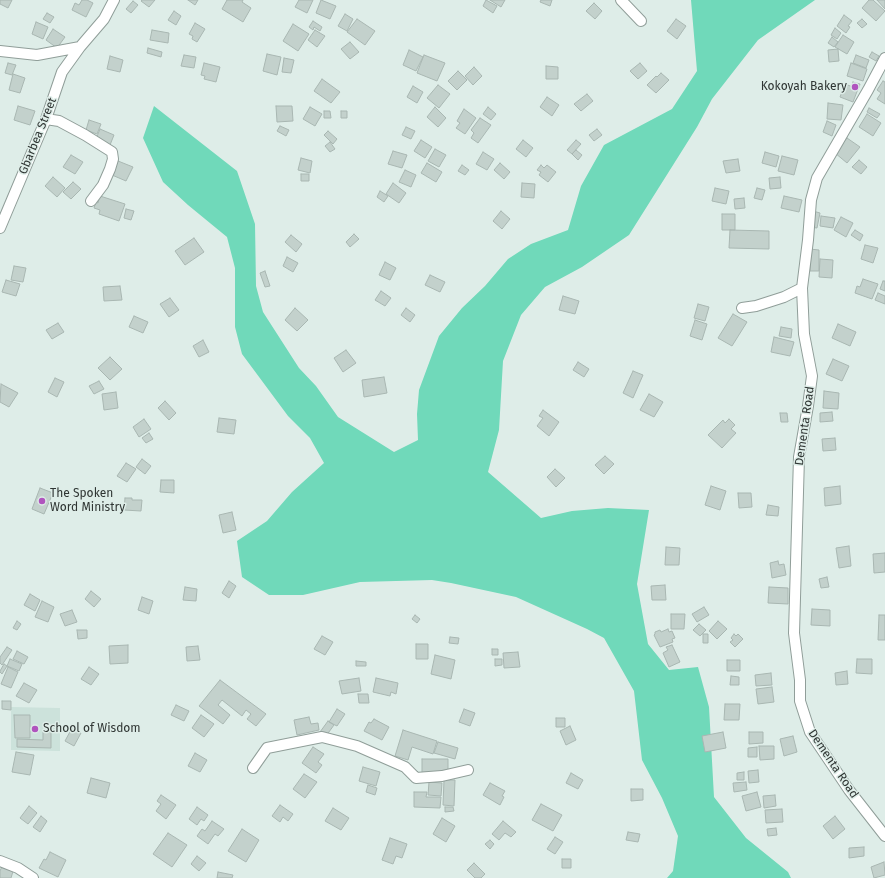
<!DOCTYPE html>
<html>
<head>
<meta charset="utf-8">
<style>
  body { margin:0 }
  canvas { display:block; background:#deede8 }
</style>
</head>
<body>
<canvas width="885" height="878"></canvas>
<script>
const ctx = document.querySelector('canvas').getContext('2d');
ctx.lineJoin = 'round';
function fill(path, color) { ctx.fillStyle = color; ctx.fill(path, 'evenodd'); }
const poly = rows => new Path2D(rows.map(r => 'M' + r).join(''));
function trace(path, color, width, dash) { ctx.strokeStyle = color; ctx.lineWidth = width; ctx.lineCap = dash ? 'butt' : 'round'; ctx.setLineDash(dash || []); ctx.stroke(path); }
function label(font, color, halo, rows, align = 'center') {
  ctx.font = font + ' "Fira Sans",sans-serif'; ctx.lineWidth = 3; ctx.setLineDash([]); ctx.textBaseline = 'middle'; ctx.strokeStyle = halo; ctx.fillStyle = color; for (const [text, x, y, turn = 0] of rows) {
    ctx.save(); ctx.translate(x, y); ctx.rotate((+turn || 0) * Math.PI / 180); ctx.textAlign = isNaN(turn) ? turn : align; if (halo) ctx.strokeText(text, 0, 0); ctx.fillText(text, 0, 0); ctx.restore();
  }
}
fill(poly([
  [11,707,60,708,60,751,11,750]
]), '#cce2db');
fill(poly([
  [691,0,815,0,758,40,712,99,697,127,629,235,582,267,545,287,521,315,503,361,499,430,488,472,541,518,572,511,608,508,649,510,637,584,648,644,669,670,698,667,709,707,714,797,746,838,788,872,791,878,667,878,673,871,678,836,662,798,642,760,634,691,604,638,587,629,516,597,451,583,432,580,360,582,303,595,269,595,242,577,237,541,267,521,292,492,324,463,310,438,288,416,242,354,235,327,235,268,227,237,188,205,163,182,143,138,154,106,237,171,255,224,256,286,263,312,299,368,316,386,338,417,394,452,418,440,417,414,419,390,439,336,462,308,485,286,508,259,531,244,568,230,581,186,604,145,672,109,697,71]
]), '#70d9ba');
const building = poly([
  [0,0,12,0,8,8,0,4,0,0],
  [82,0,87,0,93,3,86,17,72,10,75,3,79,5,82,0],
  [142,0,155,0,149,7,141,1,142,0],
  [188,0,198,0,195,5,188,0],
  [227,0,243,0,242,2,251,8,243,22,222,9,227,0],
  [299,0,313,0,307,13,295,7,299,0],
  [321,0,336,6,330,19,316,13,321,0],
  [486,0,497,6,493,13,483,6,486,0],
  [490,0,505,0,501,7,490,0],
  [541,0,552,0,550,6,540,2,541,0],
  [869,0,873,0,885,11,876,21,862,8,869,0],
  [877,0,885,0,885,9,877,0],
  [133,1,138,5,131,13,126,9,133,1],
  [594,3,602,11,595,19,586,11,594,3],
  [174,11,181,16,176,25,168,20,174,11],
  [47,13,54,17,50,23,43,19,47,13],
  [345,14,353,19,347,31,338,26,345,14],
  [844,15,852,21,848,26,850,27,846,33,837,26,844,15],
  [357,19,375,31,365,45,347,32,357,19],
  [676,19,686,26,677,39,667,31,676,19],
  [862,19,867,24,862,28,857,23,862,19],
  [313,21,322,27,320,31,314,27,313,30,309,27,313,21],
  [36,22,48,27,43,39,32,34,36,22],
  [195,23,205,29,197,42,192,39,193,36,189,34,195,23],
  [293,24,309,34,298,51,283,41,293,24],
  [835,28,841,33,837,39,831,35,835,28],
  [53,29,65,37,57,48,46,40,53,29],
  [152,30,169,33,168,43,150,40,152,30],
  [315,30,325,36,317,47,308,40,315,30],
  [843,35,854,42,847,54,835,47,843,35],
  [832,37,838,42,834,47,828,43,832,37],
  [350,42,359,52,350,59,341,49,350,42],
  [148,48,162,52,161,57,147,53,148,48],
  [838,49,839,61,829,62,828,50,838,49],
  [409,50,423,57,416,71,403,65,409,50],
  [872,52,879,56,876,61,869,57,872,52],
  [267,54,281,57,277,75,263,71,267,54],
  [184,55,196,57,194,68,181,66,184,55],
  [424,55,445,63,437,81,417,73,424,55],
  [856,55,869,60,866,68,853,63,856,55],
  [110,56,123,60,120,72,107,69,110,56],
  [284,58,294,60,291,73,282,72,284,58],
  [8,63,16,65,12,75,5,73,8,63],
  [204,63,220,67,216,82,204,79,205,76,201,75,204,63],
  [640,63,647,71,638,79,630,71,640,63],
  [851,63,867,69,863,81,847,76,851,63],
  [546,66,558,67,558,79,546,79,546,66],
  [474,67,482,76,473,85,465,76,474,67],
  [458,71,467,80,457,90,448,81,458,71],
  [661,73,669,80,656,93,647,85,656,76,657,77,661,73],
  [13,74,25,78,20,93,9,90,13,74],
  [322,79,340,92,331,103,314,91,322,79],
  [883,81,885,82,885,104,877,99,881,93,877,90,883,81],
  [853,82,860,84,859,88,852,87,853,82],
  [845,84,858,89,853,102,840,97,845,84],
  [438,85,450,94,439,108,427,98,438,85],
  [413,86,423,92,417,103,407,97,413,86],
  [587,94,593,101,581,111,574,104,587,94],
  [547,97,559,105,552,116,540,107,547,97],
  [828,103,843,105,841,120,827,119,828,103],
  [18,106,35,111,30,125,14,120,18,106],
  [276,106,292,106,293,121,277,122,276,106],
  [310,107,322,114,315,126,303,119,310,107],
  [435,107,446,118,438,127,427,117,435,107],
  [488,107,496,114,491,120,483,114,488,107],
  [869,108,880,114,877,118,867,112,869,108],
  [464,109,476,118,465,134,456,128,460,123,457,121,464,109],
  [324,111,330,111,331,118,324,118,324,111],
  [341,111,347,111,347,118,341,118,341,111],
  [867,114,881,123,873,136,859,127,867,114],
  [480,118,491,125,478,143,471,138,474,133,471,130,480,118],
  [89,120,101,124,97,134,86,130,89,120],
  [827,121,836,125,832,136,823,132,827,121],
  [280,126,289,130,286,136,277,131,280,126],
  [406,127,415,131,411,139,402,135,406,127],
  [100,129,114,135,110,145,96,139,100,129],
  [597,129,602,135,594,141,589,135,597,129],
  [328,131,337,139,333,144,324,135,328,131],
  [847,138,860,147,847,163,835,153,847,138],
  [421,140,432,147,425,158,414,151,421,140],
  [523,140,533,148,526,157,516,149,523,140],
  [576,140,581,144,572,154,567,150,576,140],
  [330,142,335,149,330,152,325,146,330,142],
  [435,149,446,155,439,167,428,161,435,149],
  [576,150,582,155,578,160,572,154,576,150],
  [393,151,407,155,402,168,388,164,393,151],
  [483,152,494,159,487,170,476,164,483,152],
  [765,152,779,156,776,167,762,163,765,152],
  [71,155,83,162,75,174,63,167,71,155],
  [782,156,798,160,794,175,778,171,782,156],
  [301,158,312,161,310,173,298,170,301,158],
  [738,159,740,171,726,173,723,161,738,159],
  [859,160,867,167,861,174,852,167,859,160],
  [118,161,133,167,126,181,112,175,118,161],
  [427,163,442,172,436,182,421,173,427,163],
  [500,163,510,172,504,179,494,170,500,163],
  [462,165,469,170,465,175,458,171,462,165],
  [541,165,544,168,547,165,556,172,548,182,539,175,541,172,537,170,541,165],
  [405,170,416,175,411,187,399,182,405,170],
  [301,174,309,174,309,181,301,181,301,174],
  [53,177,65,188,57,197,45,186,53,177],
  [780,177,781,188,770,189,769,178,780,177],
  [73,182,81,189,71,199,63,192,73,182],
  [393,183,406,193,399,203,386,194,393,183],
  [522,183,535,184,534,198,521,197,522,183],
  [715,188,729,191,726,204,712,201,715,188],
  [757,188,765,190,762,200,754,198,757,188],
  [380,191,388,196,384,202,377,197,380,191],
  [100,196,125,204,119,221,99,214,100,210,94,208,96,202,98,203,100,196],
  [784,196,802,200,799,212,781,208,784,196],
  [744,198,745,208,735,209,734,199,744,198],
  [126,209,134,211,131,220,124,218,126,209],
  [501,211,510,219,502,229,493,221,501,211],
  [813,211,820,213,817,228,810,227,813,211],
  [722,214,735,214,735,230,722,230,722,214],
  [821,216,835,218,833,228,820,226,821,216],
  [841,217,853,223,846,237,834,230,841,217],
  [730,230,769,231,769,249,729,248,730,230],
  [855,230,863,235,860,241,851,235,855,230],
  [354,234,359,239,350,247,346,242,354,234],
  [291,235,302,244,296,252,285,242,291,235],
  [194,238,204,252,185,265,175,251,194,238],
  [865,245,878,248,873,263,861,259,865,245],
  [810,249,819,250,819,271,810,271,810,249],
  [287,257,298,263,293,272,283,266,287,257],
  [820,259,833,260,832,278,819,277,820,259],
  [385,262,396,268,390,280,379,275,385,262],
  [14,266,26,268,23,282,11,280,14,266],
  [265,271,270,286,265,287,260,273,265,271],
  [430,275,445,282,440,292,425,285,430,275],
  [863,279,878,284,872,299,855,293,857,286,860,287,863,279],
  [6,280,20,284,16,296,2,292,6,280],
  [883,281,885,281,885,291,880,289,883,281],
  [120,286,122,300,104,301,103,287,120,286],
  [381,291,391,298,385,306,375,300,381,291],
  [878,293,885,296,885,304,875,300,878,293],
  [563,296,579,301,575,314,559,310,563,296],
  [170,298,179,310,169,317,160,304,170,298],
  [698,304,709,307,705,321,694,318,698,304],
  [295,308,308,320,297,331,285,320,295,308],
  [406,308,415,315,410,322,401,315,406,308],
  [733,314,747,322,732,346,718,338,733,314],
  [134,316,148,322,143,333,129,327,134,316],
  [695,320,707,324,702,340,690,336,695,320],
  [58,323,64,332,52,339,46,330,58,323],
  [838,324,856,332,850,346,832,338,838,324],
  [781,327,792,329,791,338,779,336,781,327],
  [774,337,794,342,790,356,771,352,774,337],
  [203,340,209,352,199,357,193,346,203,340],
  [346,350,356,363,343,372,334,358,346,350],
  [110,357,122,369,110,380,98,368,110,357],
  [833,359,849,366,842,381,826,374,833,359],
  [578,362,589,369,584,377,573,370,578,362],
  [633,371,643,375,633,398,623,393,633,371],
  [384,377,387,393,364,397,362,380,384,377],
  [55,378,64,382,57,397,48,392,55,378],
  [99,381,104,389,94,394,89,386,99,381],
  [1,384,18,393,9,407,0,402,1,384],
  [824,391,839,393,838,409,823,408,824,391],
  [116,392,118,408,104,410,102,394,116,392],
  [649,394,663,402,654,417,640,410,649,394],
  [165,401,176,413,169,420,158,408,165,401],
  [543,410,559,422,549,436,537,426,543,418,539,416,543,410],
  [832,412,833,421,820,422,820,413,832,412],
  [780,413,787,413,788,422,781,422,780,413],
  [219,418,236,420,234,434,217,432,219,418],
  [144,419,151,429,139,437,133,427,144,419],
  [729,419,735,425,731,429,736,433,722,448,708,435,723,420,725,423,729,419],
  [149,433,153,439,146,443,142,438,149,433],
  [835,438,836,450,823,451,822,439,835,438],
  [605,456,614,464,604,474,595,465,605,456],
  [142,459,151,466,145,474,136,467,142,459],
  [126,463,136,469,127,482,117,476,126,463],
  [555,469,565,478,556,487,547,477,555,469],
  [161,480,174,480,174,493,160,492,161,480],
  [711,486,726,491,720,510,705,505,711,486],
  [840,486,841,504,825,506,824,488,840,486],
  [40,488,53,493,44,514,32,509,40,488],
  [738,493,751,493,752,507,739,508,738,493],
  [125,498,132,498,132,500,142,500,141,511,124,510,125,498],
  [768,505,779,507,778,516,766,515,768,505],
  [232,512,236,530,223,533,219,515,232,512],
  [849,546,851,566,839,568,836,548,849,546],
  [666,547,680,548,679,565,665,565,666,547],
  [885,553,885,572,874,573,873,554,885,553],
  [778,561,779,565,784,564,786,575,772,578,770,563,778,561],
  [827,577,829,587,821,588,819,579,827,577],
  [229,581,236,586,229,598,222,593,229,581],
  [665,585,666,600,652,600,651,586,665,585],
  [185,587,197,589,196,601,183,600,185,587],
  [769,587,788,588,788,604,768,603,769,587],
  [91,591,101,599,94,607,85,599,91,591],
  [30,594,40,600,35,611,24,605,30,594],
  [142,597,153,601,149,614,138,610,142,597],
  [42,601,54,607,48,622,35,617,42,601],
  [704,607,709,615,697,622,692,614,704,607],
  [812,609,830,610,830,626,811,625,812,609],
  [72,610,77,622,65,626,60,614,72,610],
  [671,614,685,614,684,629,671,629,671,614],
  [415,615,420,619,417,623,412,619,415,615],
  [879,615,885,615,885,640,878,640,879,615],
  [17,621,21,624,17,630,13,628,17,621],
  [718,621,727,629,717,639,709,631,718,621],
  [699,624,706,630,700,636,693,630,699,624],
  [668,629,669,632,672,631,675,638,672,639,673,642,660,647,654,635,655,634,655,632,660,630,661,632,668,629],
  [77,630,87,630,87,638,78,639,77,630],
  [703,634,708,634,708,643,703,643,703,634],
  [734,634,736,636,738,634,743,639,735,647,730,642,733,640,731,638,734,634],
  [322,636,333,642,325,655,314,649,322,636],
  [450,637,459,638,458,644,449,643,450,637],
  [416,644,428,644,428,659,416,659,416,644],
  [128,645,128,663,110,664,109,646,128,645],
  [672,645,680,662,669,667,663,653,668,650,666,647,672,645],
  [198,646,200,660,187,661,186,647,198,646],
  [7,647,12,650,2,665,0,663,0,657,7,647],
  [492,649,498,649,498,655,492,655,492,649],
  [17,651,28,657,24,664,13,659,17,651],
  [518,652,520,667,504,668,503,653,518,652],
  [435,655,455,660,451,679,431,674,435,655],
  [10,659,22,664,19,671,7,666,10,659],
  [495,659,502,659,502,665,495,666,495,659],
  [857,659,872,659,872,674,856,673,857,659],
  [727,660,740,660,740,671,727,671,727,660],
  [356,661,366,662,366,666,356,666,356,661],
  [4,664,7,666,2,674,0,672,0,671,4,664],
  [8,667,18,672,11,688,1,684,8,667],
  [89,667,99,674,91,685,81,679,89,667],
  [847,671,848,684,836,685,835,673,847,671],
  [771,673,772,685,756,686,755,675,771,673],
  [731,676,739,677,739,685,730,685,731,676],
  [359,678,361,691,342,694,339,681,359,678],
  [376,678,398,683,396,694,391,692,390,696,373,692,376,678],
  [220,680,266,714,256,726,247,719,251,714,246,710,242,716,222,700,218,705,230,715,223,724,199,706,220,680],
  [24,683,37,690,29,703,16,696,24,683],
  [772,687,774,702,758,704,756,689,772,687],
  [358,694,368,694,369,703,359,703,358,694],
  [2,701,11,701,11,710,2,709,2,701],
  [725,704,740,704,739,720,724,720,725,704],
  [176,705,189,711,184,721,171,715,176,705],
  [337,709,345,714,337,726,329,722,337,709],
  [464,709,475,713,470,726,459,722,464,709],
  [14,715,30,715,30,738,15,738,14,715],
  [201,715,214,724,204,737,192,728,201,715],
  [309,717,311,724,318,723,319,730,297,735,294,720,309,717],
  [556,718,565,718,565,727,556,727,556,718],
  [374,719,389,727,382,740,364,731,369,722,371,723,374,719],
  [328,721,334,725,326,736,320,732,328,721],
  [570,726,576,740,566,745,560,731,570,726],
  [72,728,81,733,74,746,65,741,72,728],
  [403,730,437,741,433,754,412,747,408,760,395,756,403,730],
  [43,731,51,731,51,748,17,747,17,739,43,740,43,731],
  [723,732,726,748,705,752,702,736,723,732],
  [749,732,763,732,763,743,749,744,749,732],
  [793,736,797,752,784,756,780,739,793,736],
  [438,742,458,748,455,759,434,753,438,742],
  [759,746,774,746,774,759,760,760,759,746],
  [313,747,324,754,318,762,322,765,316,773,302,763,313,747],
  [757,747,757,757,748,757,748,748,757,747],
  [16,752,34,755,30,775,12,772,16,752],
  [195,753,207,760,200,772,188,766,195,753],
  [422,759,448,759,448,774,422,774,422,759],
  [363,767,380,772,376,786,359,781,363,767],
  [758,770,759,782,749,783,748,771,758,770],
  [744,772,744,780,737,780,737,773,744,772],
  [571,773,583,780,578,789,566,783,571,773],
  [304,774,317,782,305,798,293,789,304,774],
  [91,778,110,783,106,798,87,793,91,778],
  [444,780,455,780,454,806,443,805,444,780],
  [429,782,442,783,441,796,428,795,429,782],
  [746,782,747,790,734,792,733,783,746,782],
  [490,783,505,791,502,796,504,797,500,805,483,795,490,783],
  [368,785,377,788,375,795,366,792,368,785],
  [631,789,643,789,643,800,631,801,631,789],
  [414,792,427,792,426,797,441,797,440,808,414,807,414,792],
  [757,792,761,807,746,811,742,796,757,792],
  [161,795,176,805,166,819,156,811,161,804,157,801,161,795],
  [775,795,776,806,764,808,763,796,775,795],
  [541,804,562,815,553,831,532,820,541,804],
  [280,805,293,814,288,821,283,817,280,822,272,816,280,805],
  [29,806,37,813,28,824,20,818,29,806],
  [197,807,208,815,204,821,201,819,197,825,189,819,197,807],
  [445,807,453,807,454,811,445,812,445,807],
  [333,808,349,818,341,830,325,821,333,808],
  [782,809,783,822,766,823,765,810,782,809],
  [41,816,47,821,40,832,33,827,41,816],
  [835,816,845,829,833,839,823,826,835,816],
  [442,818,455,826,446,842,433,834,442,818],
  [212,821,224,829,218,836,215,834,208,844,197,836,202,829,205,831,212,821],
  [503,821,516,832,511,837,505,833,499,840,492,834,503,821],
  [776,828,777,835,768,836,767,829,776,828],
  [242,829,259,840,246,862,228,851,242,829],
  [628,832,640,834,638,842,626,840,628,832],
  [168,833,187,845,172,867,153,854,168,833],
  [555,837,563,842,555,854,547,849,555,837],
  [390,838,407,844,402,858,396,856,393,864,382,860,390,838],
  [490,840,494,844,490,849,485,844,490,840],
  [864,847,864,856,849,858,849,848,864,847],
  [50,852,66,860,58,877,39,868,44,859,46,860,50,852],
  [197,856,206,863,199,871,191,864,197,856],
  [562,859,571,859,571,868,562,868,562,859],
  [884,862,885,875,874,878,871,867,884,862],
  [474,863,485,874,481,878,475,878,467,870,474,863],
  [3,864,14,868,11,878,0,878,0,871,3,864],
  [218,872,233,875,232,878,217,878,218,872]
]);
fill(building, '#c3d1cc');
trace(building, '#a9b7b2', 1);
const minor = poly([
  [621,0,641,21],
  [80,47,104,19,114,0],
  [0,51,37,55,80,47,62,72,46,119,0,228],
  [885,58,868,90,817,178,811,200,808,240,802,288,804,334,812,376,808,406,799,457,794,633,800,680,800,701,810,732,849,790,885,836],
  [46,119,59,121,85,135,112,152,113,159,110,169,103,185,91,201],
  [742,308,756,306,784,297,802,288],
  [253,768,267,748,322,737,357,746,405,767,416,778,442,776,468,770],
  [0,861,18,868,33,878]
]);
trace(minor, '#909e99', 12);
trace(minor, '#fff', 10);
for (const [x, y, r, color] of [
  [855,87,4,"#b054be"],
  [42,501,4,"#b054be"],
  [35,729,4,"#b054be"]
]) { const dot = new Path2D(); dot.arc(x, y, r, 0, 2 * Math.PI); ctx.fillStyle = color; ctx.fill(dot); trace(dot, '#deede8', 1.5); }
label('12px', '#2f3533', '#deede8', [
  ["Kokoyah Bakery",847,87,"right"],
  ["The Spoken",50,494],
  ["Word Ministry",50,508],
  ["School of Wisdom",43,729]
], 'left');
label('12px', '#2f3533', '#deede8', [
  ["Gbarbea Street",38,136,-68],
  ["Dementa Road",805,426,-82],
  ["Dementa Road",833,764,56]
]);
</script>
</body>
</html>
